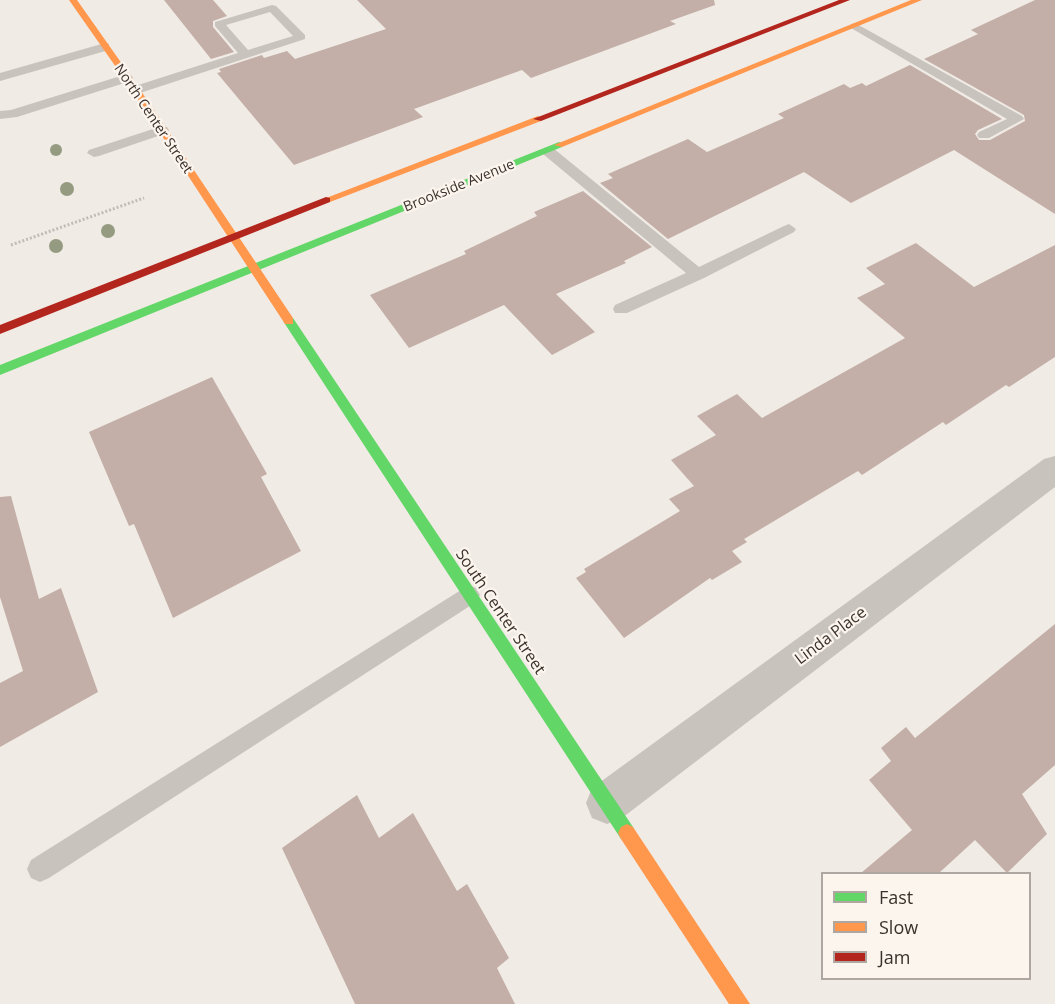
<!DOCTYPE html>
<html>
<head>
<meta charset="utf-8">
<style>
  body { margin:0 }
  #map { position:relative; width:1055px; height:1004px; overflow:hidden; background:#f0ebe5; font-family:"Open Sans",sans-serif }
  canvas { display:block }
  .legend { position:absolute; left:821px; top:872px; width:210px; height:108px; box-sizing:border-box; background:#fbf5ee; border:2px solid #aea6a0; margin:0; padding:8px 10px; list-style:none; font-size:18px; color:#3b302b }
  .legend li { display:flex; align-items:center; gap:12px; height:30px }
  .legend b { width:30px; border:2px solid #aea6a0 }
</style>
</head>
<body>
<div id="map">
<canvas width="1055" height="1004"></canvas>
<ul class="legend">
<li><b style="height:8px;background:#63d668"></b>Fast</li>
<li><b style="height:8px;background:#ff974d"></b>Slow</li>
<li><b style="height:8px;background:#b3261e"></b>Jam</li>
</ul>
</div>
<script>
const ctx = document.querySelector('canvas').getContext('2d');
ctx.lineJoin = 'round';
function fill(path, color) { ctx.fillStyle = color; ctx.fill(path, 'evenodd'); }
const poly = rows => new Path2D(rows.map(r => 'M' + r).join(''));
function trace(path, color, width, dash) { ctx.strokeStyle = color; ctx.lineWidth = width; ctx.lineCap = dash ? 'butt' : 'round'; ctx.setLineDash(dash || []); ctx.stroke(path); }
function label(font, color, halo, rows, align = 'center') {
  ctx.font = font + ' "Open Sans",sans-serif'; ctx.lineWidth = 4.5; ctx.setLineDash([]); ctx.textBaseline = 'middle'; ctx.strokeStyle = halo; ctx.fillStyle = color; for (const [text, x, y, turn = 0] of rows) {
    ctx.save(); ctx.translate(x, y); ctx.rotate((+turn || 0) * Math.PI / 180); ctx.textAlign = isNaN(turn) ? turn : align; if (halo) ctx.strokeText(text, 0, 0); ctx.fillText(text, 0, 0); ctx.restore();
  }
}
fill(poly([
  [164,0,213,0,227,16,213,21,213,27,234,52,211,59],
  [357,0,714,0,715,5,670,21,676,24,531,78,522,70,414,109,423,117,294,165,217,73,221,72,219,69,262,55,264,58,287,51,295,59,386,29],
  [1035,0,1055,0,1055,214,954,150,851,203,804,172,668,239,600,183,613,178,608,174,688,139,707,152,784,118,778,114,844,84,850,88,862,83,866,86,910,65,1002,119,978,130,975,134,979,140,990,140,1025,121,1024,115,924,59,978,34,971,30],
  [583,191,652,247,624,261,626,263,556,294,595,332,552,355,504,305,409,348,370,295,466,254,464,251,537,216,534,212],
  [916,243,974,287,1055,245,1055,357,1009,387,1006,385,946,425,943,422,862,475,858,471,744,539,747,542,732,551,742,562,712,580,710,578,624,638,576,578,586,572,584,569,680,511,669,499,694,486,671,460,716,435,697,416,737,394,762,418,905,338,857,298,885,284,866,268],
  [212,377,267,474,261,477,301,551,173,618,134,524,129,526,89,432],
  [11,496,39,599,61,588,98,692,0,747,0,683,23,671,0,597,0,497],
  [1055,624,1055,765,1022,794,1047,834,1007,873,975,840,939,873,861,873,912,830,869,780,891,761,881,748,906,727,915,738],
  [357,795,379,838,413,813,457,891,467,884,509,958,497,968,515,1004,355,1004,282,848]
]), '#c3afa7');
trace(poly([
  [11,245,144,198]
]), '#c2bbb6', 3, [2, 2]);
fill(poly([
  [272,5,276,6,305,35,305,39,140,93,136,94,130,90,132,87,238,53,215,26,215,22,272,5],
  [270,12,293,36,248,50,226,25,270,12],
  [855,23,1022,116,1024,119,989,138,979,138,977,135,979,132,1007,119,851,28,851,24,855,23],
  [105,43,109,44,109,50,0,81,0,73,105,43],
  [127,74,131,75,133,78,131,81,17,117,0,119,0,111,11,110,127,74],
  [162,126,167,127,169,130,167,133,99,156,94,157,87,153,89,150,162,126],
  [548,147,553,148,699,267,784,226,789,224,796,229,794,232,704,278,627,313,615,313,613,309,615,305,686,273,543,154,541,151,548,147],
  [469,585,476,588,480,595,476,602,49,878,40,882,31,878,27,869,31,860,469,585]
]), '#c9c3be');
fill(poly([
  [1055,456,1055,487,622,818,607,824,592,818,586,803,592,788,1044,459,1055,456]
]), '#c9c3be');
fill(poly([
  [559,142,562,143,562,147,0,375,0,365,559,142],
  [289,317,293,318,633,827,636,833,633,839,627,842,621,839,285,324,283,321,289,317]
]), '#63d668');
fill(poly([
  [69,0,77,0,139,88,293,318,293,324,285,324,132,90,69,0],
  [911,0,922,0,562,147,554,145,911,0],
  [538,116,543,119,541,121,330,202,322,202,321,200,538,116],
  [627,824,633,827,750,1004,729,1004,621,839,618,833,621,827,627,824]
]), '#ff974d');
fill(poly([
  [839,0,850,0,541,121,533,119,839,0],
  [326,197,330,198,330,202,0,334,0,325,326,197]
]), '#b3261e');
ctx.fillStyle = '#959b80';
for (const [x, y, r] of [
  [56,150,6],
  [67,189,7],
  [108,231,7],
  [56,246,7]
]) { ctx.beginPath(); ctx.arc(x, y, r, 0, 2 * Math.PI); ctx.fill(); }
label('14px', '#3b302b', '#fbf5ee', [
  ["North Center Street",153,119,56],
  ["Brookside Avenue",459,186,-22]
]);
label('16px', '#3b302b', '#fbf5ee', [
  ["South Center Street",500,612,56],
  ["Linda Place",831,636,-37]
]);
</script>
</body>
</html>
